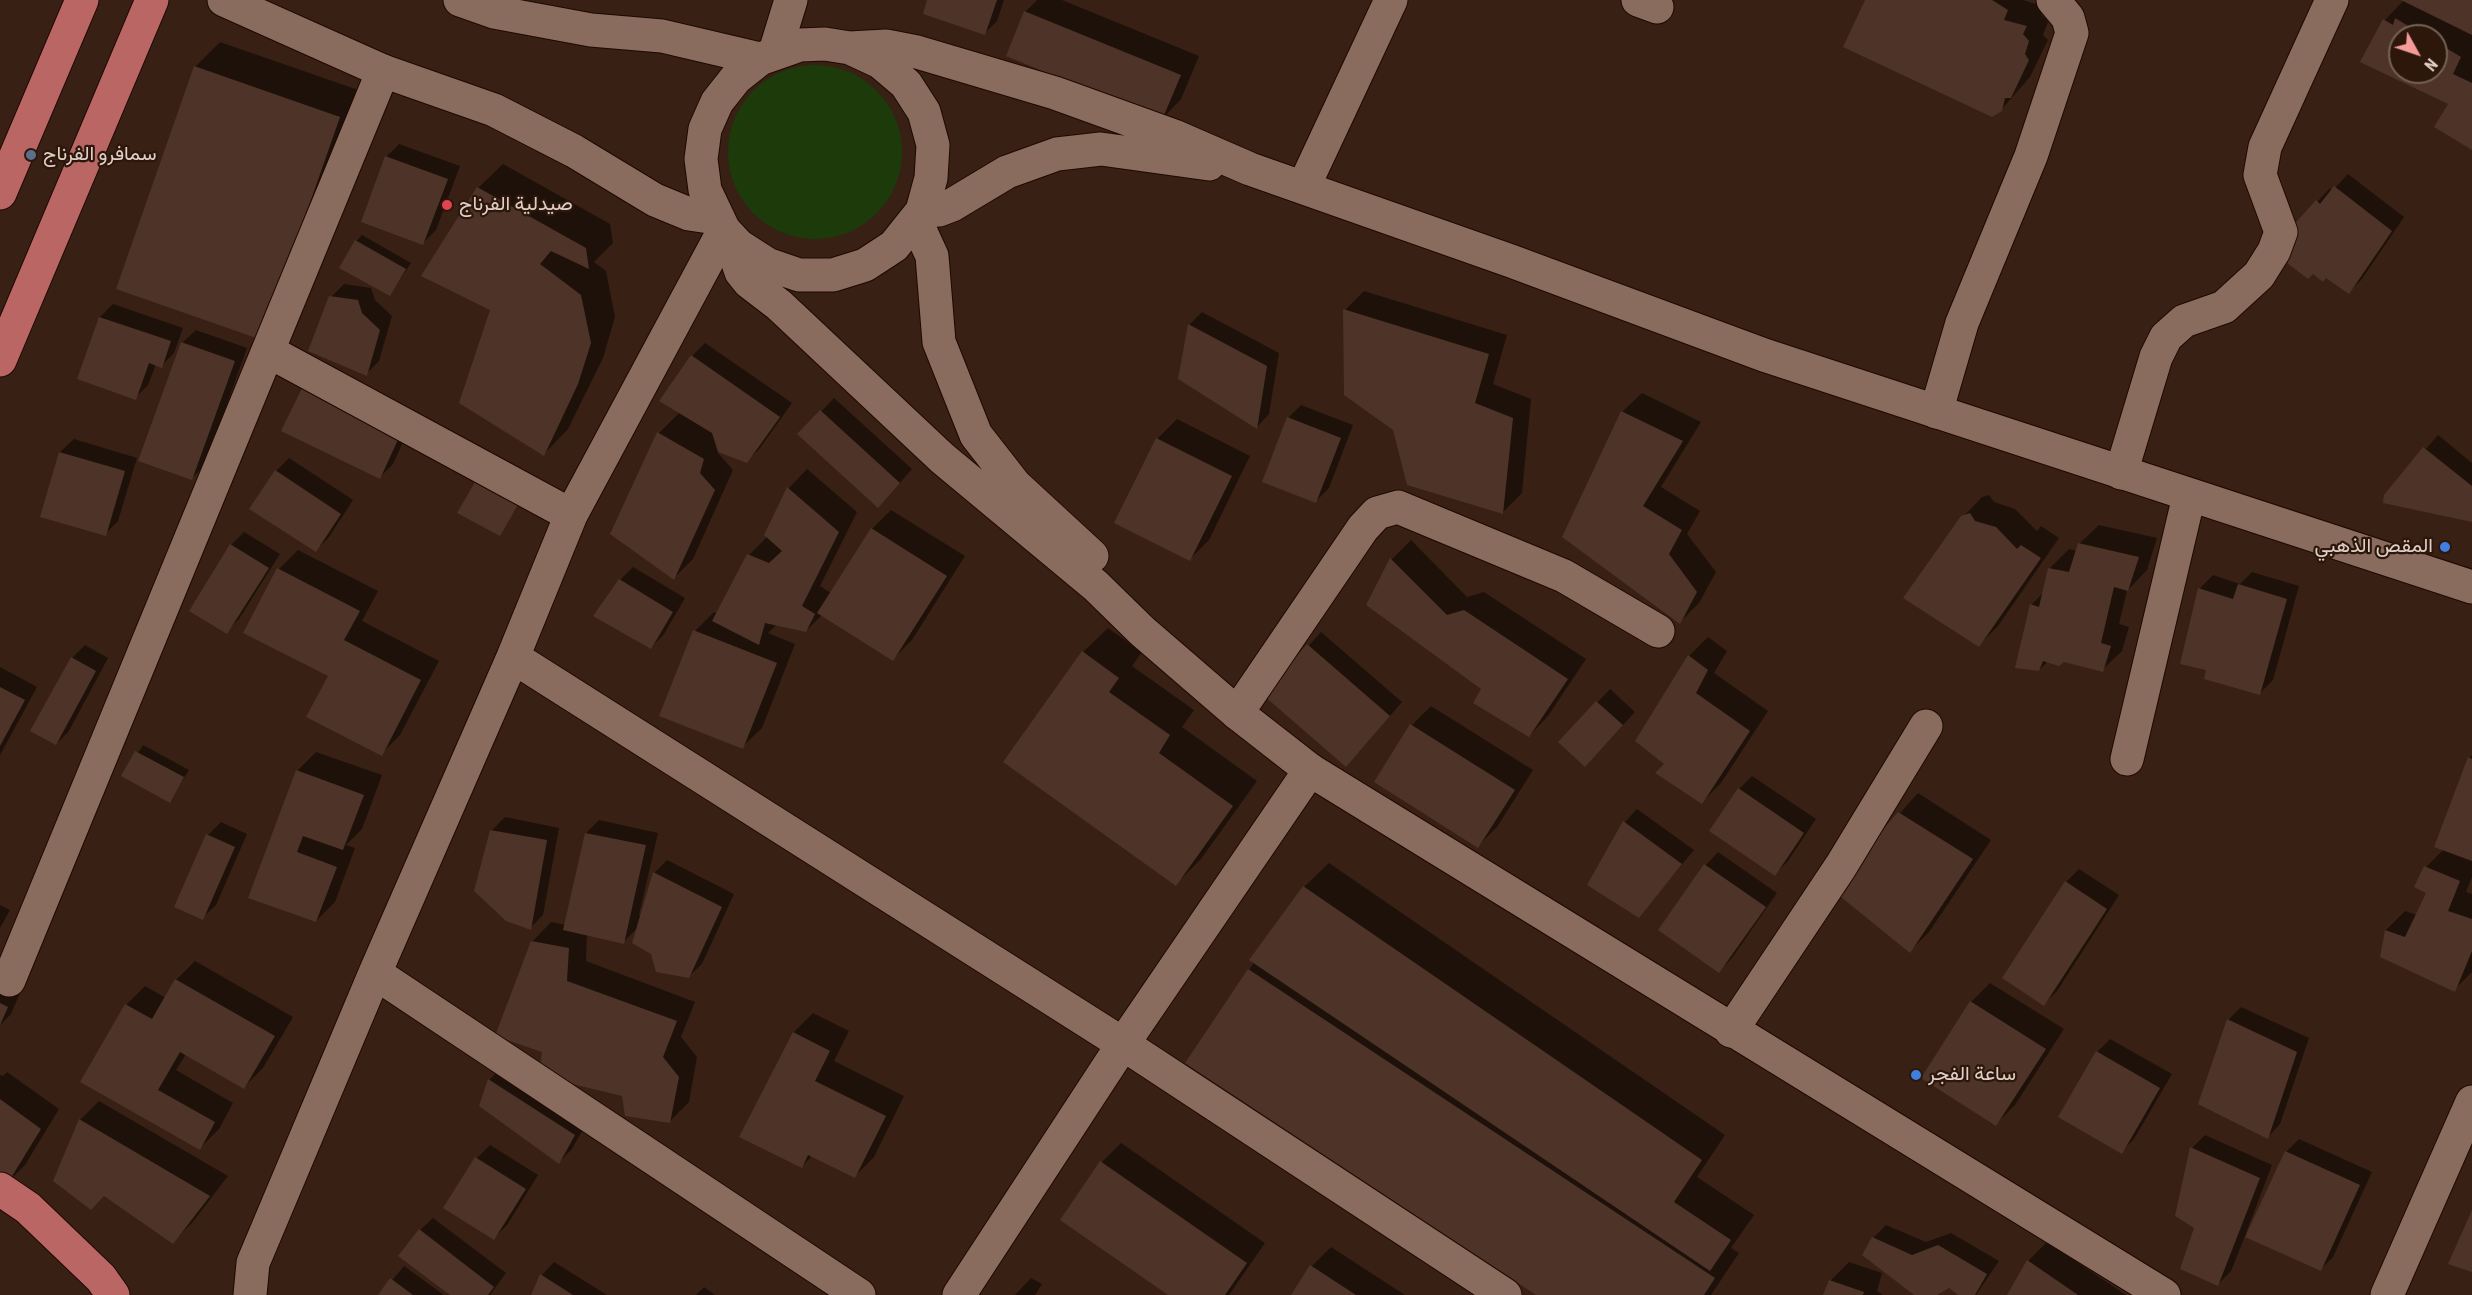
<!DOCTYPE html>
<html>
<head>
<meta charset="utf-8">
<style>
  body { margin:0 }
  #map { position:relative; width:2472px; height:1295px; overflow:hidden; background:#382014; font-family:"Roboto Condensed",sans-serif }
  canvas { display:block }
  .north { position:absolute; left:2388px; top:24px; width:60px; height:60px; box-sizing:border-box; background:#2d170b; border:2px solid #756157; border-radius:50%; rotate:130deg; font-size:16px; font-weight:700; line-height:24px; text-align:center; color:#e0cfc8 }
  .north::after { content:''; display:block; margin:auto; width:21px; height:27px; background:#f59b9a; clip-path:polygon(50% 0,100% 100%,50% 72%,0 100%) }
</style>
</head>
<body>
<div id="map">
<canvas width="2472" height="1295"></canvas>
<div class="north">N</div>
</div>
<script>
const ctx = document.querySelector('canvas').getContext('2d');
ctx.lineJoin = 'round';
function fill(path, color) { ctx.fillStyle = color; ctx.fill(path, 'evenodd'); }
const poly = rows => new Path2D(rows.map(r => 'M' + r).join(''));
function trace(path, color, width, dash) { ctx.strokeStyle = color; ctx.lineWidth = width; ctx.lineCap = dash ? 'butt' : 'round'; ctx.setLineDash(dash || []); ctx.stroke(path); }
function label(font, color, halo, rows, align = 'center') {
  ctx.font = font + ' "Roboto Condensed",Vazirmatn,sans-serif'; ctx.lineWidth = 4.5; ctx.setLineDash([]); ctx.textBaseline = 'middle'; ctx.strokeStyle = halo; ctx.fillStyle = color; for (const [text, x, y, turn = 0] of rows) {
    ctx.save(); ctx.translate(x, y); ctx.rotate((+turn || 0) * Math.PI / 180); ctx.textAlign = isNaN(turn) ? turn : align; if (halo) ctx.strokeText(text, 0, 0); ctx.fillText(text, 0, 0); ctx.restore();
  }
}
fill(poly([
  '728 152a87 87 0 1 1 174 0a87 87 0 1 1-174 0Z'
]), '#1d3a0b');
fill(poly([
  [929,0,1004,0,997,21,984,34],
  [1037,0,1062,0,1199,56,1181,99,1162,119,1025,12],
  [1866,0,2023,0,2045,7,2041,14,2048,22,2043,35,2048,40,2030,77,2001,110],
  [2404,0,2472,0,2472,148,2450,103,2362,61,2385,20],
  [2400,36,2436,36,2436,72,2400,72],
  [220,42,364,92,286,313,195,67],
  [399,144,460,166,436,230,423,243,386,157],
  [503,164,610,224,613,243,594,262,606,271,615,317,603,358,568,429,544,454,492,309,478,188],
  [2348,174,2404,217,2362,279,2349,292,2292,229,2330,188,2332,191],
  [362,235,411,263,390,294,356,241],
  [344,284,371,288,375,300,392,316,379,361,366,374,331,297],
  [1364,291,1507,335,1493,384,1531,399,1522,493,1503,512,1394,429,1345,310],
  [113,304,183,328,174,353,161,366,156,364,148,385,135,398,79,378,100,317],
  [1202,312,1279,353,1269,414,1257,427,1189,325],
  [196,330,247,348,205,465,192,478,182,343],
  [705,343,792,403,760,448,747,461,719,450,718,453,733,470,693,559,674,578,612,533,659,433,680,412,661,401,692,356],
  [317,374,413,420,393,464,380,477],
  [1642,393,1701,422,1661,487,1700,511,1687,534,1716,572,1699,603,1680,622,1564,536,1622,412],
  [834,398,912,469,891,493,800,434],
  [1301,405,1353,425,1329,488,1316,501,1288,418],
  [1177,419,1250,456,1209,540,1189,560,1116,523,1158,438],
  [2438,435,2472,463,2472,520,2386,495],
  [74,439,137,458,118,521,105,534,42,516,60,452],
  [289,458,353,500,329,537,316,550,276,471],
  [807,469,857,512,820,586,831,593,872,529,891,510,965,556,912,640,893,659,822,615,806,631,777,624,768,633,795,644,762,728,742,747,695,631,714,612,718,614,749,555,768,536,789,488],
  [482,476,523,498,500,534,476,483],
  [1989,495,1994,502,2015,509,2037,531,2041,526,2059,538,1998,626,1979,645,1963,517,1982,497],
  [2099,525,2157,538,2147,570,2127,591,2119,624,2129,627,2122,651,2102,670,2063,660,2048,661,2039,670,2031,605,2044,592,2050,568,2069,549,2077,551,2079,544],
  [244,532,280,554,239,619,226,632,231,545],
  [1411,540,1467,597,1484,592,1586,659,1548,716,1529,736,1483,689,1368,604,1392,559],
  [298,550,378,591,362,621,439,661,400,735,381,754,330,676,279,569],
  [633,567,685,598,664,634,651,647,620,580],
  [2252,572,2299,586,2273,680,2260,693,2208,669,2182,663,2200,588,2213,575,2240,584],
  [1108,628,1142,652,1132,666,1194,710,1182,727,1257,781,1201,859,1176,884,1083,652],
  [1321,632,1402,702,1359,752,1265,695],
  [1708,637,1727,651,1714,673,1768,711,1721,783,1702,802,1666,764,1637,740,1689,656],
  [85,645,108,658,69,731,56,744,72,658],
  [0,667,37,687,0,755],
  [1610,689,1635,712,1598,752,1560,742],
  [1431,706,1533,770,1497,827,1478,846,1412,725],
  [143,745,189,770,169,801,123,776],
  [316,752,382,775,362,829,346,845,355,848,335,902,316,921,250,897,297,771],
  [2472,755,2472,877,2466,892,2472,894,2472,972,2454,990,2382,956,2386,930,2405,911,2417,915,2428,892,2426,867,2444,849,2469,758],
  [1752,776,1816,819,1788,861,1775,874,1739,789],
  [1918,793,1991,840,1929,932,1910,951,1833,888],
  [1637,809,1694,850,1639,916,1589,884,1625,822],
  [505,817,559,828,543,915,530,928,492,830],
  [599,820,658,833,639,915,642,916,654,873,667,860,734,894,702,964,688,977,652,953,639,927,623,942,587,934,586,961,695,1002,681,1037,697,1057,689,1102,669,1122,543,1051,532,942,551,922,566,925,586,833],
  [221,822,247,834,216,905,202,918,208,835],
  [1718,852,1777,893,1732,958,1719,971,1706,865],
  [1329,863,1725,1135,1697,1177,1754,1215,1731,1248,1739,1253,1711,1295,1539,1295,1249,970,1304,887],
  [2079,869,2119,895,2057,991,2044,1004,2066,882],
  [0,905,10,910,0,928],
  [195,961,293,1017,263,1068,244,1087,186,1054,176,1070,233,1103,219,1129,200,1148,82,1081,126,1005,145,986,166,998,176,980],
  [1990,983,2064,1029,2015,1105,1996,1124,1971,1002],
  [0,984,20,993,11,1014,0,1025],
  [2241,1007,2309,1038,2280,1124,2268,1137,2228,1020],
  [813,1013,849,1031,834,1061,904,1096,874,1157,855,1176,813,1155,802,1166,741,1136,794,1032],
  [2110,1039,2172,1074,2134,1139,2121,1152,2097,1052],
  [502,1067,587,1122,572,1149,559,1162,489,1080],
  [7,1072,59,1109,25,1165,6,1184,0,1180,0,1075,3,1076],
  [99,1101,228,1176,192,1223,172,1242,80,1120],
  [2205,1135,2272,1165,2246,1233,2248,1234,2286,1152,2299,1139,2372,1172,2333,1257,2320,1270,2245,1236,2231,1271,2218,1284,2196,1227,2192,1148],
  [1121,1143,1265,1243,1229,1295,1171,1295,1102,1162],
  [490,1145,538,1175,507,1225,494,1238,477,1158],
  [433,1218,506,1273,490,1295,453,1295,420,1230],
  [1886,1225,1926,1242,1951,1233,1999,1261,1976,1295,1961,1295,1949,1286,1934,1295,1916,1295,1873,1238],
  [2047,1242,2126,1295,2009,1295,2028,1261],
  [1331,1247,1405,1295,1292,1295,1312,1266],
  [554,1262,607,1295,533,1295,542,1275],
  [1849,1262,1882,1273,1877,1291,1883,1295,1825,1295,1830,1281],
  [404,1266,444,1295,380,1295],
  [1031,1278,1042,1284,1035,1295,1015,1295],
  [704,1287,715,1295,696,1295]
]), '#0007');
fill(poly([
  [927,0,997,0,985,35,923,14],
  [1865,0,1992,0,2008,10,2004,20,2027,26,2023,34,2029,41,2025,54,2029,60,2011,98,2005,98,2002,111,1992,117,1843,47],
  [2401,0,2472,0,2472,35],
  [1024,11,1181,75,1162,120,1006,56],
  [2395,18,2425,36,2400,36,2400,72,2436,72,2436,42,2461,57,2453,74,2472,83,2472,150,2434,127,2448,104,2360,62,2383,19,2393,25],
  [194,66,340,117,262,340,116,289],
  [385,156,448,179,423,245,361,222],
  [2334,186,2392,231,2349,294,2326,278,2323,282,2313,274,2308,279,2278,256,2290,229,2316,200,2320,204],
  [477,187,586,248,589,269,551,251,540,264,581,295,591,343,578,384,544,456,459,403,490,310,421,276],
  [355,240,406,269,390,296,339,268],
  [329,296,358,300,362,313,380,330,367,376,308,351],
  [1343,309,1489,354,1475,403,1513,418,1503,514,1407,485,1393,430,1344,395],
  [99,317,171,341,162,368,149,363,136,400,77,379],
  [1188,324,1267,366,1257,429,1178,379],
  [181,342,235,361,192,480,138,461],
  [691,355,780,417,747,463,718,452,712,433,659,401],
  [303,386,401,433,380,479,281,431],
  [820,410,900,483,878,508,797,434],
  [1621,411,1683,441,1643,506,1682,530,1669,554,1697,592,1680,624,1562,537],
  [1287,417,1341,438,1316,503,1262,482],
  [657,432,704,459,700,473,715,490,674,580,610,534],
  [1156,438,1232,476,1190,561,1114,523],
  [2423,447,2472,486,2472,522,2383,503,2384,495],
  [59,452,125,471,106,536,40,517],
  [275,470,341,514,316,552,249,509],
  [475,482,518,505,500,536,457,513],
  [787,487,839,532,802,606,815,614,806,632,765,623,759,645,712,621,747,554,769,563,782,551,764,535],
  [1970,513,1975,521,1996,527,2017,549,2021,545,2041,558,1979,647,1903,598,1961,516],
  [871,528,947,576,893,661,817,613],
  [2078,543,2139,557,2128,591,2114,587,2101,643,2111,646,2103,672,2064,662,2059,666,2043,661,2039,671,2015,668,2030,604,2039,607,2048,568,2069,572],
  [230,544,269,568,227,634,189,611],
  [1390,558,1447,615,1464,610,1568,679,1529,737,1473,703,1481,689,1366,605],
  [277,568,360,611,344,640,421,680,382,756,306,717,328,676,243,633],
  [619,579,673,612,651,649,593,616],
  [2238,584,2287,599,2260,695,2204,679,2206,670,2180,664,2198,588,2233,599],
  [693,630,777,663,743,749,659,716],
  [1307,644,1390,716,1346,767,1263,695],
  [1082,651,1119,678,1109,692,1170,735,1159,753,1233,806,1176,886,1003,762],
  [1688,655,1708,670,1696,693,1750,731,1702,804,1655,773,1664,764,1635,741],
  [71,657,96,671,56,745,30,731],
  [0,687,25,700,0,746],
  [1596,701,1623,725,1585,767,1558,742],
  [1410,724,1515,790,1478,848,1374,782],
  [135,751,184,777,170,803,121,776],
  [2468,757,2472,759,2472,861,2434,847],
  [296,770,364,795,343,850,303,836,297,852,337,867,316,922,248,898],
  [1738,788,1804,833,1775,876,1709,831],
  [1898,812,1973,859,1910,953,1831,889],
  [1623,821,1682,864,1639,918,1587,885],
  [490,830,547,840,531,930,506,921,474,891],
  [585,833,646,845,624,944,563,930],
  [206,834,235,847,203,920,174,907],
  [1704,864,1766,907,1719,973,1658,930],
  [2424,866,2460,881,2448,911,2472,919,2472,951,2455,992,2380,957,2385,930,2405,937,2426,893,2414,887],
  [653,872,722,907,689,978,656,972,651,954,632,943],
  [2065,881,2107,909,2044,1006,2002,978],
  [1303,886,1702,1160,1674,1202,1731,1240,1710,1271,1249,960],
  [531,941,569,948,567,981,677,1021,663,1057,679,1077,670,1123,625,1116,622,1096,539,1076,542,1052,495,1036],
  [1248,969,1715,1278,1704,1295,1536,1295,1185,1063],
  [175,979,275,1036,244,1089,180,1052,158,1090,215,1122,200,1150,80,1082,125,1004,152,1019],
  [1970,1001,2046,1049,1996,1126,1921,1078],
  [0,1003,8,1007,0,1025],
  [2227,1019,2297,1052,2268,1139,2198,1104],
  [793,1032,830,1051,815,1081,886,1116,855,1178,808,1155,802,1168,739,1137],
  [2096,1051,2160,1088,2122,1154,2058,1117],
  [488,1079,575,1135,559,1164,479,1106],
  [0,1099,41,1129,6,1186,0,1181],
  [79,1119,210,1196,173,1244,104,1196,91,1210,53,1181],
  [2190,1147,2260,1178,2218,1286,2180,1269,2194,1228,2175,1216],
  [2285,1151,2360,1185,2321,1271,2245,1237],
  [475,1157,526,1189,494,1240,443,1208],
  [1100,1161,1247,1263,1225,1295,1168,1295,1060,1220],
  [2472,1210,2472,1272,2448,1264],
  [419,1229,494,1287,488,1295,450,1295,398,1256],
  [1872,1237,1912,1255,1938,1245,1987,1274,1975,1295,1958,1295,1949,1288,1937,1295,1914,1295,1862,1255],
  [2027,1260,2078,1295,2007,1295],
  [1310,1265,1356,1295,1291,1295],
  [540,1274,573,1295,531,1295],
  [390,1278,413,1295,378,1295],
  [1829,1280,1864,1292,1863,1295,1823,1295]
]), '#4e3428');
const minor = poly([
  [1638,0,1657,7],
  [775,52,791,0],
  [1304,186,1391,0],
  [268,351,571,515],
  [1936,412,1962,323,2031,156,2072,33,2068,18,2053,0],
  [2121,473,2156,357,2166,337,2184,321,2224,307,2259,275,2274,251,2281,232,2260,175,2265,147,2332,0],
  [513,657,1123,1044,1505,1295],
  [1237,713,1363,528,1377,513,1398,507,1564,576,1658,631],
  [2127,759,2189,496],
  [375,973,859,1295],
  [9,980,383,71],
  [1731,1031,1841,866,1926,726],
  [250,1295,253,1263,375,973,513,657,571,515,724,230],
  [959,1295,1123,1044,1310,770],
  [2387,1295,2472,1102]
]);
const secondary = poly([
  [224,0,383,71,494,110,574,151,655,200,689,214,716,218],
  [460,0,494,12,591,30,662,36,760,59],
  [850,48,880,62,906,84,924,112,933,145,931,178,922,211,894,246,865,265,833,275,799,275,767,264,739,246,724,230,705,190,701,159,705,129,717,102,736,78,760,59,800,45,825,44,850,48,886,46,917,52,1055,93,1174,136,1250,169,1511,261,1764,355,2472,587],
  [922,211,939,210,952,205,1007,172,1057,154,1101,149,1209,164],
  [916,221,932,256,939,342,976,435,1015,485,1092,556],
  [739,246,737,260,741,272,749,282,779,305,942,458,1096,586,1142,631,1237,713,1310,770,2164,1295]
]);
const trunk = poly([
  [0,193,82,0],
  [0,360,152,0],
  [0,1189,28,1208,101,1278,113,1295]
]);
trace(minor, '#1e0901', 35);
trace(secondary, '#1e0901', 35);
trace(trunk, '#1e0901', 35);
trace(minor, '#896c5e', 33);
trace(secondary, '#896c5e', 33);
trace(trunk, '#b96664', 33);
for (const [x, y, r, color] of [
  [31,155,6,"#5c6f8a"],
  [447,205,6,"#e0444e"],
  [2445,547,6,"#3f7fe0"],
  [1916,1075,6,"#3f7fe0"]
]) { const dot = new Path2D(); dot.arc(x, y, r, 0, 2 * Math.PI); ctx.fillStyle = color; ctx.fill(dot); trace(dot, '#2d170b', 2); }
label('20px', '#e0cfc8', '#2d170b', [
  ["سمافرو الفرناج",43,155],
  ["صيدلية الفرناج",459,205],
  ["المقص الذهبي",2433,547,"right"],
  ["ساعة الفجر",1928,1075]
], 'left');
</script>
</body>
</html>
